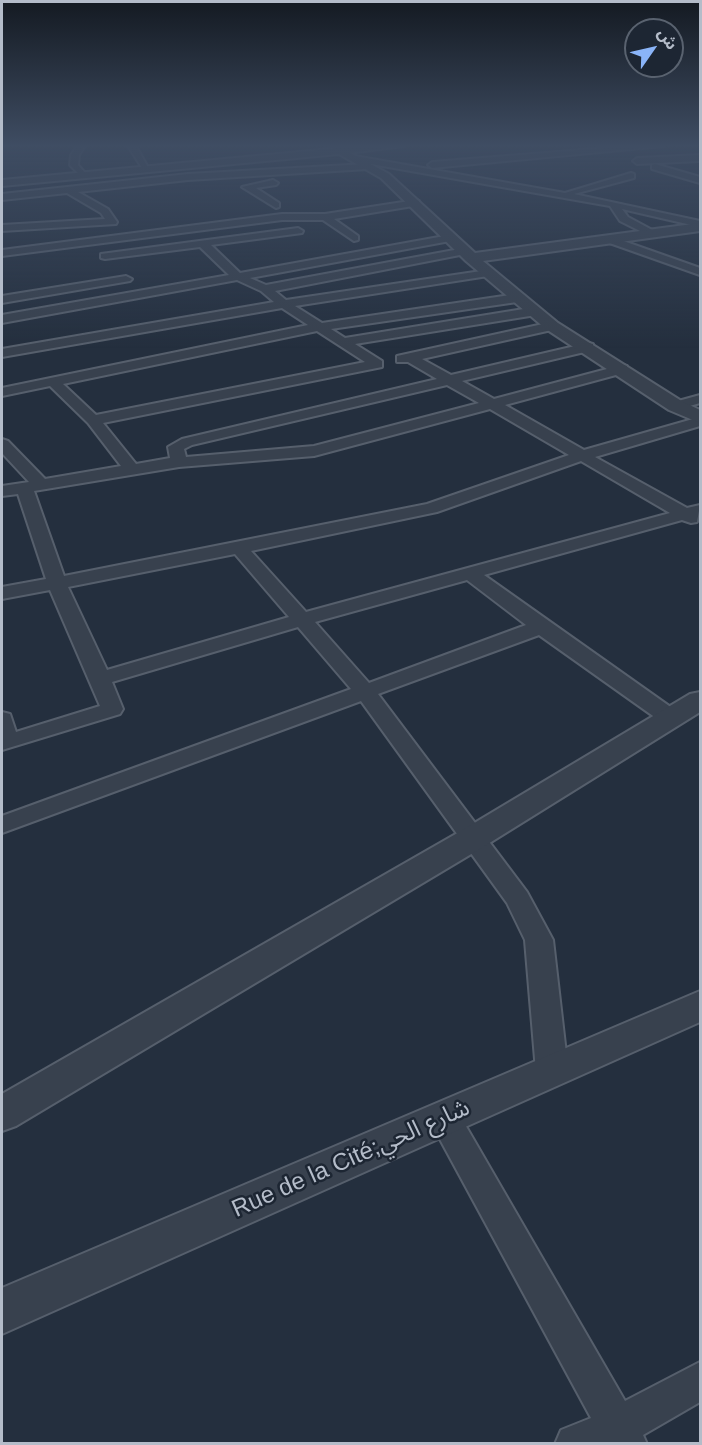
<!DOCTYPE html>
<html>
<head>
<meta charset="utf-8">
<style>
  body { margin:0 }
  #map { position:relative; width:702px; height:1445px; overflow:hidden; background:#242f3e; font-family:Arial,"Noto Sans Arabic",sans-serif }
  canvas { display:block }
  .frame { position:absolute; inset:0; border:3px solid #b4bcc9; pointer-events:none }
  .north { position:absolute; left:624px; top:18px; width:60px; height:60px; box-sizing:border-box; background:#1d2633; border:2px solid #59626f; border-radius:50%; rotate:56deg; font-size:16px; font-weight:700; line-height:24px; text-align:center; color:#b4bcc9 }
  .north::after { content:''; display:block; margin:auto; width:21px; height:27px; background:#8ab4f8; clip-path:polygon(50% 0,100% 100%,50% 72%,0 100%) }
</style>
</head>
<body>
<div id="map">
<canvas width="702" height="1445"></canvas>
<div class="frame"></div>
<div class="north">ش</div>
</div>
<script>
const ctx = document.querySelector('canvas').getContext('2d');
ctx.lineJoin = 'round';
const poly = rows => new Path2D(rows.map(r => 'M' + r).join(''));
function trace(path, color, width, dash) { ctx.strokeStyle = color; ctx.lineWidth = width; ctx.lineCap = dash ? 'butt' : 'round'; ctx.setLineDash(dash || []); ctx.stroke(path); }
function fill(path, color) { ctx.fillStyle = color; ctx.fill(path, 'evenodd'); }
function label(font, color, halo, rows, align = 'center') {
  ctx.font = font + ' Arial,"Noto Sans Arabic",sans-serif'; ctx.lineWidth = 5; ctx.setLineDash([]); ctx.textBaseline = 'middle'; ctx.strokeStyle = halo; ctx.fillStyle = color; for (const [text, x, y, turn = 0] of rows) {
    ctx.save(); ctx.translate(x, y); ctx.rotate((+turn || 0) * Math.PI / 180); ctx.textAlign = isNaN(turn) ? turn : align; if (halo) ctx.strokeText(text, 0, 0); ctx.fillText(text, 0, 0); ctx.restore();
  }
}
const minor = poly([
  [77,146,85,146,79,155,78,165,87,175,83,178,70,165,71,155,77,146],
  [128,146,136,146,150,171,144,171,128,146],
  [330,146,343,148,404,146,341,154,330,146],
  [631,146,664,146,432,168,428,165,432,162,631,146],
  [700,155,700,161,637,164,633,161,637,158,700,155],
  [355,156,565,193,631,173,634,174,634,178,574,194,700,221,700,227,622,209,628,217,654,231,655,233,650,236,620,221,610,206,371,164,368,169,188,180,78,192,108,209,117,222,116,224,2,231,2,225,105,219,101,213,67,193,2,200,2,194,188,174,366,164,352,161,355,156],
  [655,164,700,177,700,183,652,169,652,165,655,164],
  [273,180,278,183,276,185,256,188,279,203,279,207,276,208,242,187,273,180],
  [416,200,419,201,419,205,334,219,358,236,358,240,354,241,323,220,282,220,2,256,2,250,282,214,325,214,416,200],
  [298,228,303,231,302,233,211,245,240,273,450,235,455,238,450,241,250,278,266,285,465,248,470,251,465,254,275,291,286,300,488,270,494,273,488,276,295,306,322,323,517,294,523,298,517,302,331,329,345,338,536,307,542,311,536,315,355,344,382,361,382,367,103,423,136,464,170,458,168,447,182,439,437,379,408,362,397,362,397,356,552,322,558,326,556,329,422,359,451,375,588,343,593,344,593,350,462,381,494,399,622,365,627,366,627,372,505,405,584,450,700,417,700,426,595,457,687,508,700,505,697,522,691,523,682,520,484,575,679,713,682,718,679,723,663,723,539,635,378,694,527,892,553,940,568,1071,563,1080,552,1084,541,1080,536,1071,525,940,507,903,361,701,2,833,2,816,351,689,298,627,112,682,123,709,120,714,2,750,2,712,10,714,16,732,100,706,50,590,2,599,2,587,46,579,18,494,2,496,2,486,29,482,2,453,2,439,8,441,45,479,121,466,88,423,50,386,2,396,2,388,308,325,282,308,2,357,2,349,274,302,261,291,237,280,2,323,2,315,229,275,200,247,105,259,101,258,101,254,298,228],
  [317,331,365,362,96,415,63,384,317,331],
  [447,385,479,403,314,446,186,457,184,449,192,445,447,385],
  [490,409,569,455,427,504,64,576,34,491,179,467,314,456,490,409],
  [581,461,670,513,306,612,251,551,437,512,581,461],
  [235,554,289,617,107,670,68,587,235,554],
  [467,580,526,625,369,683,315,622,467,580],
  [604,237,612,237,700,268,700,275,604,241,604,237],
  [126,276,132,279,130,281,2,303,2,296,126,276],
  [700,395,700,403,676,410,669,406,671,403,700,395],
  [445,1105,456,1109,625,1401,700,1362,700,1402,643,1435,647,1444,555,1444,561,1430,591,1418,429,1119,434,1109,445,1105]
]);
const tertiary = poly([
  [341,148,389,174,475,253,700,223,700,231,483,261,558,323,683,402,700,410,700,423,669,410,546,329,466,261,381,178,339,154,2,186,2,180,341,148],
  [700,692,700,712,483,847,16,1126,2,1131,2,1094,461,831,690,694,700,692],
  [700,991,700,1022,2,1334,2,1288,700,991]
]);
trace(minor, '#565f6c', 4);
trace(tertiary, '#565f6c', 4);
fill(minor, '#38414e');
fill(tertiary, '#38414e');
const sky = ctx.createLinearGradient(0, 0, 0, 348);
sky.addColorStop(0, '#141a22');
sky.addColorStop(0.42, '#3f4d63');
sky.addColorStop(1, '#3f4d6300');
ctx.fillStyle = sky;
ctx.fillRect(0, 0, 702, 348);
label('24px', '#b4bcc9', '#1d2633', [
  ["Rue de la Cité;شارع الحي",351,1159,-24]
]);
</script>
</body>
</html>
